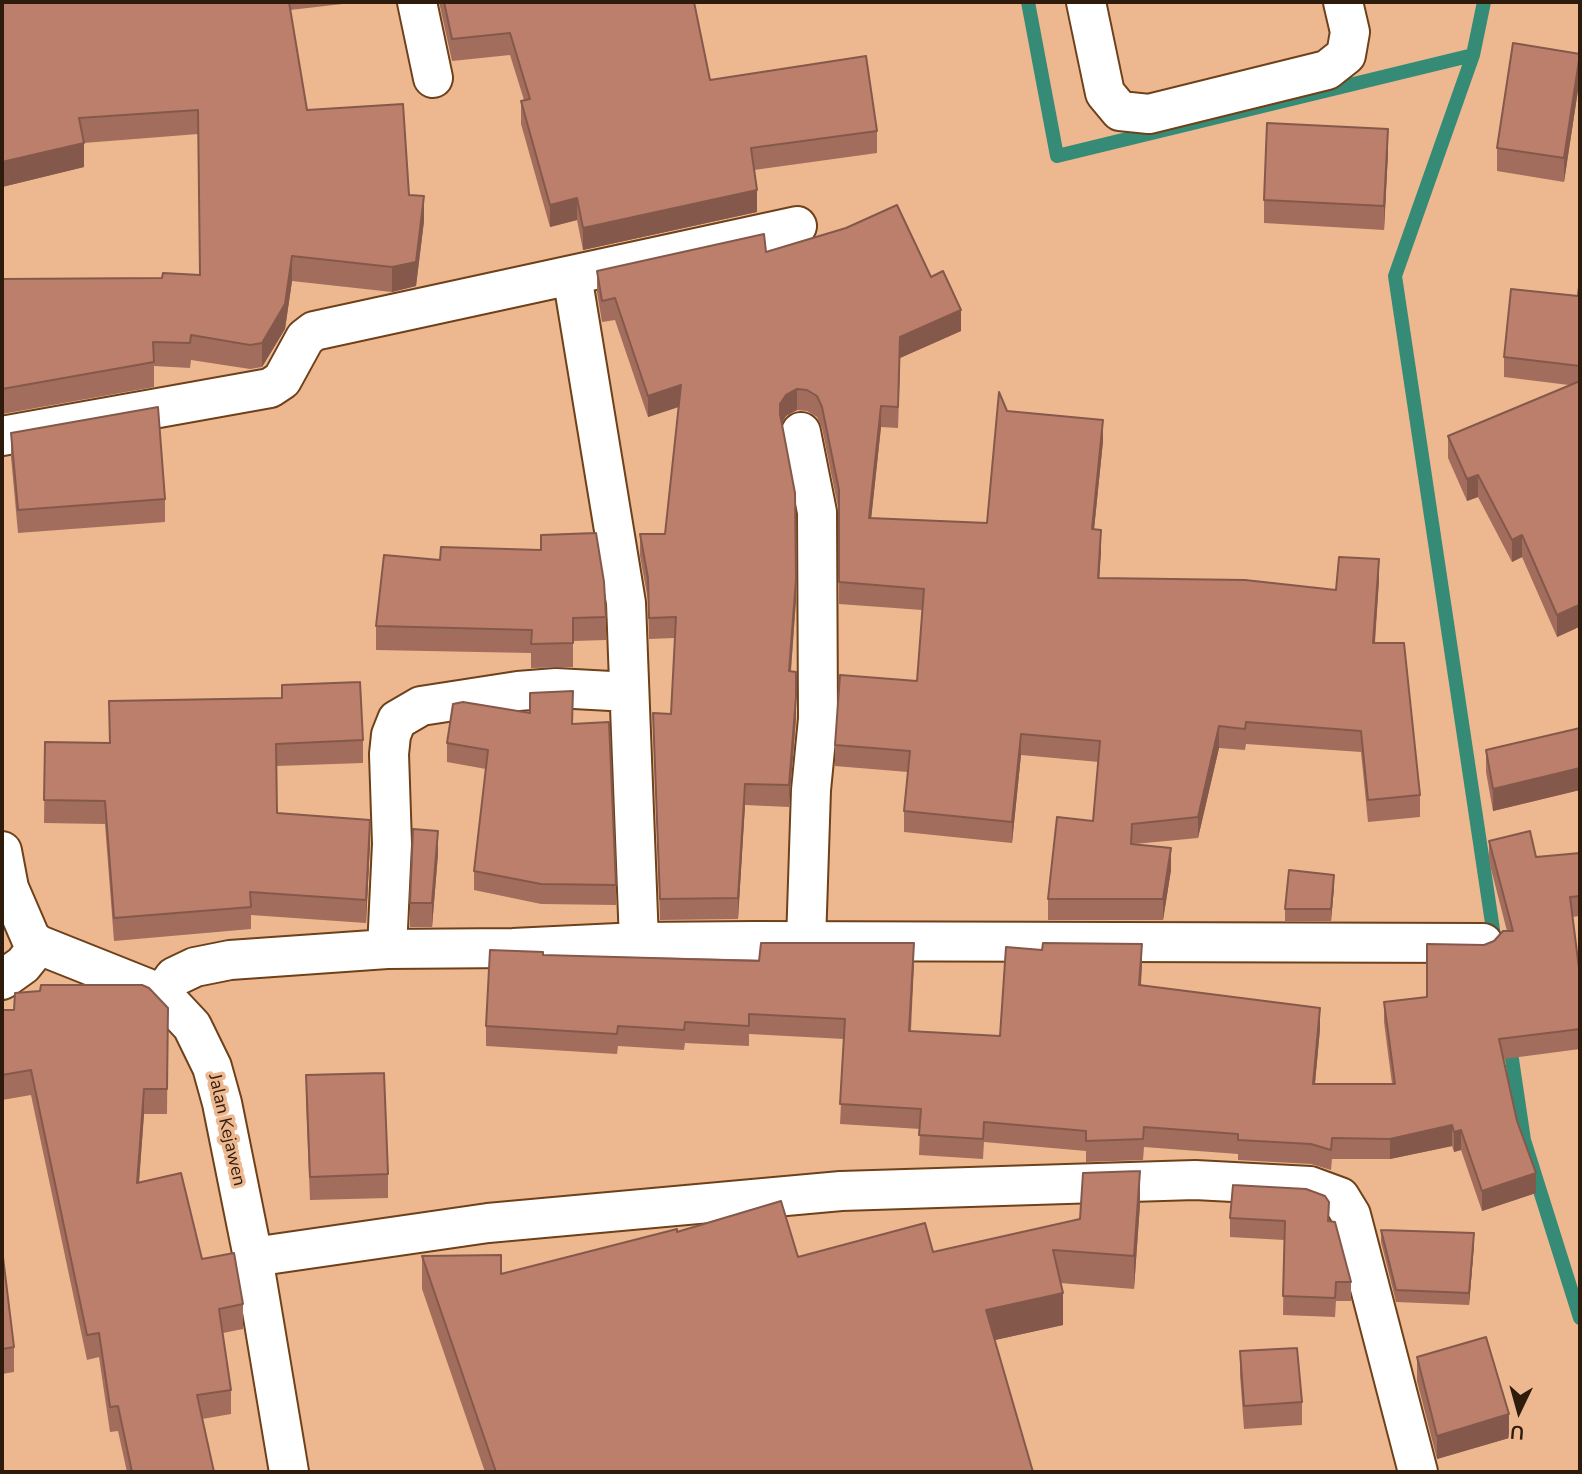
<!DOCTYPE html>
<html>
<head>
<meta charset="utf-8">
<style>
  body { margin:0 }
  #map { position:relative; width:1582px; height:1474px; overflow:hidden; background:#edb890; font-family:"Nunito Sans",sans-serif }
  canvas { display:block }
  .frame { position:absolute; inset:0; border:4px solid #2e1b0b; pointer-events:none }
  .north { position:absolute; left:1484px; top:1376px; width:70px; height:70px; -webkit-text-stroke:5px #edb890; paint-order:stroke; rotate:185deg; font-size:19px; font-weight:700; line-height:28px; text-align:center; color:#2e1b0b }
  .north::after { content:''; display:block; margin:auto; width:24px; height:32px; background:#2e1b0b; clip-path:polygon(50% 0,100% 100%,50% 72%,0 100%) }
</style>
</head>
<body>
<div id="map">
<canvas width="1582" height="1474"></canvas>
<div class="frame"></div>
<div class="north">U</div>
</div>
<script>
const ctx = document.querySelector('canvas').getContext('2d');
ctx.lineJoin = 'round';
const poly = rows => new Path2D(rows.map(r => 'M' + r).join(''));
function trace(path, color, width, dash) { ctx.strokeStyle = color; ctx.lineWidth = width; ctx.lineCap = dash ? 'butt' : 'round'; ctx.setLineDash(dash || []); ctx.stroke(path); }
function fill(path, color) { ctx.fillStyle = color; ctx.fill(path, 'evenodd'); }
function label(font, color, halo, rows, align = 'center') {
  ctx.font = font + ' "Nunito Sans",sans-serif'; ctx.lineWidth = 7; ctx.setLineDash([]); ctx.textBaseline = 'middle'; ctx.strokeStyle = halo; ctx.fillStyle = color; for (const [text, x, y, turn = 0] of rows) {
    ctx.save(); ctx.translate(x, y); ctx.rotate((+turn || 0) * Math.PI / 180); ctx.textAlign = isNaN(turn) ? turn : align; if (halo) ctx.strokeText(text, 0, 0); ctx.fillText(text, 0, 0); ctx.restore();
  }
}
trace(poly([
  [1028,2,1057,156,1473,55],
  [1484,2,1473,55,1395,276,1495,943],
  [1509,1039,1524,1140,1580,1318]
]), '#368b77', 14);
const minor = poly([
  [417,2,433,78],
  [1086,2,1105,93,1120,111,1149,114,1327,70,1346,55,1350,32,1343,2],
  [572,275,626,603,639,942],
  [801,432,817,512,818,719,811,790,806,942],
  [2,436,270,388,282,380,305,338,314,331,797,226],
  [2,851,9,888,31,939,39,945,162,994,192,1026,212,1067,222,1103,253,1257,289,1472],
  [387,949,392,844,389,754,391,735,397,720,421,706,518,691,556,688,629,692],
  [2,980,23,965,39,945],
  [162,994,174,977,195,967,230,960,387,949,513,948,639,942,755,941,1483,943],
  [253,1257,488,1223,841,1191,1195,1180,1310,1186,1340,1197,1351,1215,1418,1472]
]);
trace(minor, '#6e411a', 42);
trace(minor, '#fff', 38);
fill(poly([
  [2,2,62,3,83,2,360,2,290,10,307,110,409,195,424,221,416,286,392,292,292,281,285,329,262,367,250,369,191,360,190,368,154,366,154,387,2,414,2,279,162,278,200,275,198,134,84,143,84,167,2,187],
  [439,2,694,2,710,80,877,131,877,153,754,170,757,212,583,250,577,220,550,227,521,124,521,101,524,100,510,55,452,61],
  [1580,77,1564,182,1497,171,1497,148],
  [1388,153,1384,230,1264,223,1264,200],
  [766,252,931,277,961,331,900,358,898,428,881,427,871,518,987,523,1007,411,1103,441,1094,529,1101,551,1099,578,1336,590,1379,580,1375,643,1420,795,1420,817,1368,822,1361,752,1246,744,1245,750,1219,748,1198,838,1134,844,1171,870,1163,920,1048,920,1048,899,1093,821,1099,762,1021,755,1012,843,904,832,904,811,908,772,835,766,835,745,917,681,922,610,839,604,839,512,822,428,817,417,807,411,797,410,786,416,781,424,796,600,791,671,796,718,789,807,745,805,738,919,660,920,653,713,671,714,675,638,649,639,648,600,640,556,640,534,665,534,679,407,648,417,615,320,602,322,597,292,597,271],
  [1580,277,1580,630,1579,627,1557,637,1522,557,1512,562,1478,497,1467,501,1448,458,1448,436,1569,385,1504,377,1504,357,1578,296],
  [11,433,165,499,165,522,18,533,11,457],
  [606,617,606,640,573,641,573,667,531,668,531,653,376,650,376,626],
  [573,724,616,885,616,905,541,904,474,890,474,871,486,769,447,762,447,743],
  [1580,728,1580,790,1493,811,1486,772,1486,750],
  [363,740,363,763,276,766,277,813,370,843,366,923,251,915,251,929,114,941,105,824,44,823,45,742,109,743],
  [1489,841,1536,857,1580,853,1580,916,1572,917,1580,976,1580,1049,1504,1059,1517,1121,1536,1193,1482,1211,1461,1150,1454,1152,1452,1146,1390,1159,1332,1159,1331,1170,1311,1164,1238,1160,1238,1154,1144,1147,1143,1160,1086,1162,1086,1151,984,1142,983,1159,919,1155,920,1129,840,1124,844,1039,749,1034,749,1046,685,1043,684,1050,618,1046,617,1054,486,1046,486,1026,543,955,914,963,911,1031,1000,1036,1142,964,1141,986,1320,1029,1315,1084,1392,1084,1384,1022,1384,1002,1427,997,1484,945,1494,941,1507,931,1489,861],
  [438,854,432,927,410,927,410,903],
  [1334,887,1331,921,1285,921,1285,909],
  [168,1008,167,1114,144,1114,139,1183,202,1259,243,1304,243,1329,223,1333,231,1390,231,1414,202,1419,214,1472,127,1472,118,1431,110,1432,99,1357,87,1360,31,1095,2,1100,2,1010],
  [306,1075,388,1174,388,1198,310,1200,306,1099],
  [1140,1204,1134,1289,1060,1283,1063,1325,995,1340,1033,1472,485,1472,422,1289,422,1256,501,1274,677,1232,798,1257,933,1252,1080,1219],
  [1230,1218,1329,1221,1351,1282,1351,1301,1336,1301,1335,1317,1283,1315,1284,1240,1230,1237],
  [1381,1230,1474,1245,1469,1305,1396,1302,1381,1242],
  [2,1249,14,1347,14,1372,2,1374],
  [1240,1351,1302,1402,1302,1425,1244,1429,1240,1375],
  [1417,1357,1509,1438,1437,1459,1417,1381]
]), '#a26d5c');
fill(poly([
  [1580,54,1580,77,1564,182,1564,158],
  [1388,129,1388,153,1384,230,1384,206],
  [84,143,84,167,2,187,2,162],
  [757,190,757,212,583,250,583,228],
  [424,196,424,221,416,286,392,292,392,267],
  [577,198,577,220,550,227,550,205],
  [292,256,292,281,285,329,262,367,262,343],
  [961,310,961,331,900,358,898,428,900,337],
  [681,385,681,406,648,417,648,396],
  [797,389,797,410,786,416,780,426,780,404,786,395],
  [881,406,881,427,869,539,869,518],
  [1103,420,1103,441,1092,550,1092,529],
  [1478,475,1478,497,1467,501,1467,479],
  [1101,530,1101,551,1098,599,1098,578],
  [1522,535,1522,557,1512,562,1512,540],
  [1379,559,1379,580,1373,665,1373,643],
  [796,579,796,600,789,693,789,671],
  [1579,605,1579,627,1557,637,1557,615],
  [796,697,796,718,789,807,789,785],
  [1219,726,1219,748,1198,838,1198,817],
  [1021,734,1021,755,1012,843,1012,822],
  [1580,768,1580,790,1493,811,1493,789],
  [745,784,745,805,738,919,738,898],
  [370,820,370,843,366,923,366,900],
  [438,831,438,854,432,927,432,903],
  [1171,848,1171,870,1163,920,1163,899],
  [1334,875,1334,887,1331,921,1331,909],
  [914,943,914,963,909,1051,909,1031],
  [1142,944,1142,964,1139,1006,1139,985],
  [1320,1008,1320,1029,1313,1104,1313,1084],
  [144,1089,144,1114,137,1208,137,1183],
  [1452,1125,1452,1146,1390,1159,1390,1139],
  [1461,1130,1461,1150,1454,1152,1454,1132],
  [1140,1171,1140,1204,1134,1289,1134,1256],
  [1536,1173,1536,1193,1482,1211,1482,1191],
  [1474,1233,1474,1245,1469,1305,1469,1293],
  [1063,1293,1063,1325,986,1342,986,1310],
  [1509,1414,1509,1438,1437,1459,1437,1436]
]), '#84594b');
const building = poly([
  [2,2,61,2,62,3,83,2,289,2,307,110,403,104,409,195,424,196,416,262,392,267,292,256,285,304,262,343,250,345,191,335,190,343,153,342,154,362,2,389,2,279,162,278,163,273,200,275,198,110,79,118,84,143,2,162,2,2],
  [444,2,694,2,710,80,866,56,877,131,751,148,757,190,583,228,577,198,550,205,521,101,530,99,510,33,452,39,444,2],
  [1513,43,1580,54,1564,158,1497,148,1513,43],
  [1267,123,1388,129,1384,206,1264,200,1267,123],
  [897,205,931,277,943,271,961,310,900,337,898,407,881,406,869,518,987,523,999,392,1007,411,1103,420,1092,529,1101,530,1098,578,1245,580,1336,590,1339,557,1379,559,1373,643,1404,643,1420,795,1368,800,1361,731,1246,722,1245,729,1219,726,1198,817,1132,824,1131,844,1171,848,1163,899,1048,899,1057,817,1093,821,1100,741,1021,734,1012,822,904,811,910,751,835,745,840,675,917,681,924,589,839,582,839,490,822,407,817,396,807,390,797,389,786,395,780,404,780,414,795,493,796,579,789,671,796,672,796,697,789,785,745,784,738,898,660,899,653,713,671,714,676,617,649,618,648,578,640,534,665,534,681,385,648,396,615,298,602,301,597,271,764,234,766,252,846,228,897,205],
  [1580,277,1580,366,1504,357,1511,289,1578,296,1580,277],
  [1580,381,1580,608,1579,605,1557,615,1522,535,1512,540,1478,475,1467,479,1448,436,1580,381],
  [158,407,165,499,18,510,11,433,158,407],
  [596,533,604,582,606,617,573,618,573,643,531,644,532,630,376,626,384,555,440,560,441,547,541,550,541,535,596,533],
  [360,682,363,740,276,744,277,813,370,820,366,900,250,892,251,907,114,918,105,801,44,800,45,742,110,743,109,701,282,698,282,685,360,682],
  [573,691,572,724,609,722,616,885,541,884,474,871,488,750,447,743,453,704,463,702,530,713,530,693,573,691],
  [1580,728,1580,768,1493,789,1486,750,1580,728],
  [413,829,438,831,432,903,410,903,413,829],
  [1530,831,1536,857,1580,853,1580,896,1570,897,1580,976,1580,1029,1499,1039,1517,1121,1536,1173,1482,1191,1461,1130,1454,1132,1452,1125,1390,1139,1332,1138,1331,1150,1311,1144,1238,1140,1238,1134,1144,1127,1143,1139,1086,1141,1086,1131,984,1122,983,1139,919,1135,921,1109,840,1104,845,1019,749,1014,749,1026,685,1022,684,1030,618,1026,617,1034,486,1026,490,950,543,952,543,955,759,961,761,943,914,943,909,1031,1000,1036,1006,947,1042,950,1043,943,1142,944,1139,985,1320,1008,1313,1084,1395,1084,1384,1002,1427,997,1427,944,1484,945,1494,941,1503,931,1513,931,1489,841,1530,831],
  [1289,870,1334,875,1331,909,1285,909,1289,870],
  [41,985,142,985,149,988,168,1008,167,1089,144,1089,137,1183,181,1173,202,1259,234,1253,243,1304,219,1309,231,1390,197,1395,214,1472,132,1472,118,1406,110,1407,99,1333,87,1335,31,1070,2,1075,2,1010,14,1010,15,993,40,991,41,985],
  [384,1073,388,1174,310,1177,306,1075,384,1073],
  [1140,1171,1134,1256,1053,1250,1063,1293,986,1310,1033,1472,496,1472,422,1256,501,1255,501,1274,677,1229,677,1232,781,1201,798,1257,925,1223,933,1252,1080,1219,1083,1173,1140,1171],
  [1233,1185,1306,1189,1325,1196,1329,1202,1328,1221,1335,1222,1351,1282,1336,1282,1335,1298,1283,1296,1285,1221,1230,1218,1233,1185],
  [1381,1230,1474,1233,1469,1293,1396,1290,1381,1230],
  [2,1249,14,1347,2,1349,2,1249],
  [1486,1337,1509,1414,1437,1436,1417,1357,1486,1337],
  [1297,1348,1302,1402,1244,1406,1240,1351,1297,1348]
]);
fill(building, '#bc7f6b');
trace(building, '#84594b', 2);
label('18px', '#2e1b0b', '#edb890', [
  ["Jalan Kejawen",226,1130,77]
]);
</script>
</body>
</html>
